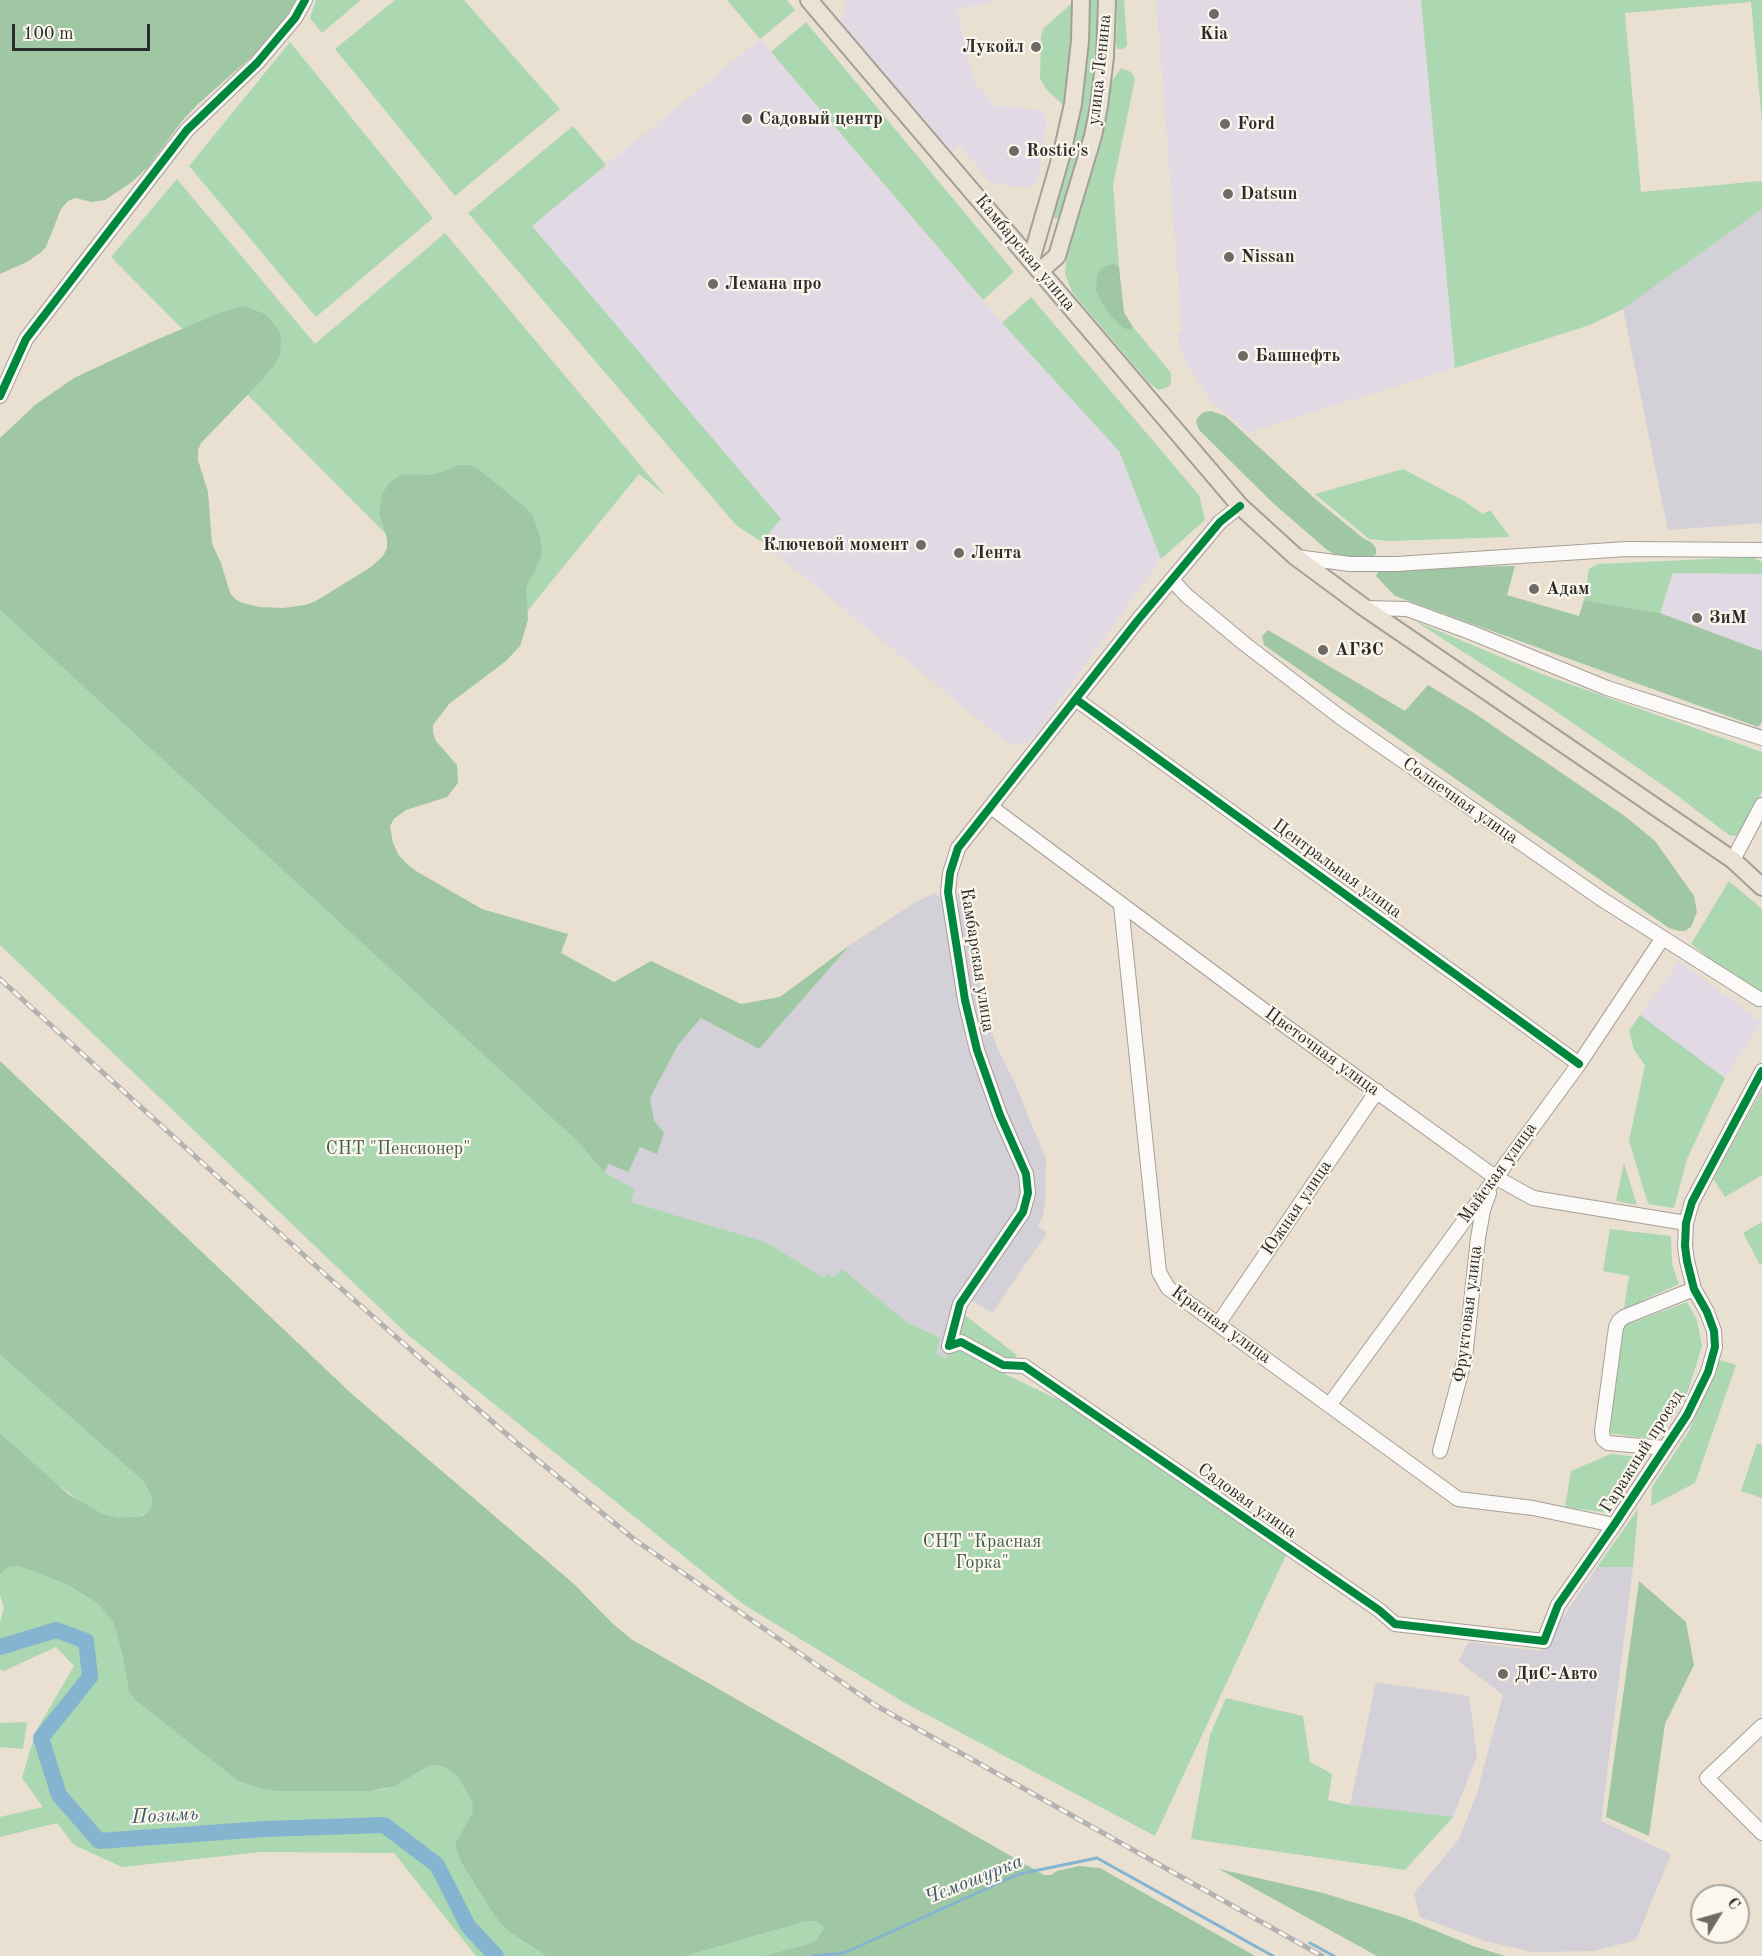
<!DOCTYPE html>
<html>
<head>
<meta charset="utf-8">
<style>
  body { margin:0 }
  #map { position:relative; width:1762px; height:1956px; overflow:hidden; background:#e9e0d1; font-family:"Old Standard TT",serif }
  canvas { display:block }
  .north { position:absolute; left:1690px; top:1884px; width:60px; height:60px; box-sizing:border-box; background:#fbf7ec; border:2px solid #a8a59f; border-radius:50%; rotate:53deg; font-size:16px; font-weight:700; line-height:24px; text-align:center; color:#2b2b2b }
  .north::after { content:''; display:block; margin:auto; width:21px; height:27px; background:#6e6a65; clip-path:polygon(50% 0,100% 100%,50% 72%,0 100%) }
  .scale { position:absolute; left:12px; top:24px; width:138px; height:27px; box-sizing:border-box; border:3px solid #2b2b2b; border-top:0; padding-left:8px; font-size:18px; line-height:21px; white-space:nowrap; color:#2b2b2b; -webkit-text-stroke:4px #fbf7ec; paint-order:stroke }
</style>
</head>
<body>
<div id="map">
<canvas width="1762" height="1956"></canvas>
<div class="north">С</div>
<div class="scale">100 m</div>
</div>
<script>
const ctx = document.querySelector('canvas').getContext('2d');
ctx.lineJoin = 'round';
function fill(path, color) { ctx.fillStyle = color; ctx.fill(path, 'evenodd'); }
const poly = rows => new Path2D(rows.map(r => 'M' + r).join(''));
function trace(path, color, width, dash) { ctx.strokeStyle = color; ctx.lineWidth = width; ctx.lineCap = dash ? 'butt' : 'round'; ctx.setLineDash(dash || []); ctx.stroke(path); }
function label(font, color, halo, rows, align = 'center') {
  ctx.font = font + ' "Old Standard TT",serif'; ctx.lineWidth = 4.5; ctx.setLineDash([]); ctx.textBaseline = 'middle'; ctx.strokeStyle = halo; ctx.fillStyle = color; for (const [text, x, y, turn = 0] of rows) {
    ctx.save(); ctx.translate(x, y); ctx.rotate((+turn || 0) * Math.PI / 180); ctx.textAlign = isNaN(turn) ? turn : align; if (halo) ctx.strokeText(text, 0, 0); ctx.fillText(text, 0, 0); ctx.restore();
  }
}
fill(poly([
  [846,0,1001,0,957,10,974,81,997,108,1002,105,1036,110,1043,113,1047,119,1038,178,1035,184,1023,188,990,182,959,144,951,151,841,23],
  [1156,0,1421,0,1455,368,1248,432,1213,404,1185,361,1178,341,1177,333,1182,330],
  [760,39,1002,323,1119,451,1161,559,1028,744,1007,743,762,542,780,519,532,226],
  [1673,573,1762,574,1762,651,1660,613],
  [1679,961,1762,1022,1725,1078,1640,1015]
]), '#e1dae5');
fill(poly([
  [1762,209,1762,523,1668,530,1623,309],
  [935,893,958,915,958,893,970,893,981,997,997,1048,1014,1081,1046,1159,1045,1204,1042,1219,1038,1226,1047,1233,992,1313,971,1300,962,1313,947,1359,936,1353,940,1338,908,1323,842,1269,836,1276,824,1278,766,1242,631,1202,604,1172,609,1164,640,1147,657,1153,664,1133,654,1120,650,1098,678,1045,701,1018,759,1049,850,945,914,903],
  [1597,1567,1633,1567,1601,1821,1671,1854,1636,1940,1594,1951,1533,1952,1485,1941,1420,1917,1414,1893,1459,1839,1477,1793,1503,1695,1458,1661,1469,1642,1540,1651],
  [1376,1682,1469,1696,1477,1756,1452,1819,1350,1805]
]), '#d3d0d7');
fill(poly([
  [316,0,361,0,322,33,310,18],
  [395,0,464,0,560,109,455,196,335,49],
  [727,0,787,0,795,10,760,39],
  [1089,0,1098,0,1093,87,1082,148,1062,216,1055,219,1052,212,1071,153,1083,97,1088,41],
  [1117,0,1124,0,1127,42,1127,46,1122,49,1118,49,1116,45],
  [1421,0,1762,0,1762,123,1751,2,1625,13,1641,192,1762,181,1762,209,1623,309,1590,325,1455,368],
  [1072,3,1071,42,1064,106,1046,89,1040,78,1041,36,1044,28],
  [806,22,1014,272,983,300,771,52],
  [290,42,433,218,316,317,189,166],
  [1121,68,1131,72,1135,79,1113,185,1119,267,1114,263,1109,264,1102,269,1131,330,1133,327,1171,373,1171,384,1168,387,1159,390,1149,383,1072,292,1065,274,1067,255,1102,140,1112,81],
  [573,126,606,165,532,226,781,519,762,542,737,526,468,213],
  [177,179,315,344,445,233,666,496,639,474,498,647,111,257],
  [1031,297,1199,495,1205,520,1161,559,1119,451,1002,323],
  [1403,469,1464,501,1483,514,1490,510,1510,537,1389,541,1369,539,1315,494],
  [1752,557,1762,562,1762,574,1673,573,1660,613,1584,600,1589,569,1598,564],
  [0,610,577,1141,604,1172,634,1189,631,1202,766,1242,824,1278,826,1273,832,1277,836,1276,842,1269,908,1323,940,1338,936,1353,946,1359,962,1313,1017,1355,1005,1374,1063,1402,1287,1553,1155,1836,905,1703,743,1604,407,1334,0,945],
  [1415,621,1544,675,1762,752,1762,792,1739,834,1735,836,1729,835,1667,788,1551,708],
  [1729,881,1762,909,1762,993,1754,993,1691,944],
  [1640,1015,1725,1078,1687,1159,1674,1208,1648,1204,1629,1141,1645,1065,1634,1050,1629,1031],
  [1762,1090,1762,1175,1725,1197,1713,1179],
  [1624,1163,1637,1205,1616,1201],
  [1762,1222,1762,1264,1760,1265,1743,1233],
  [1610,1229,1671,1236,1672,1264,1679,1284,1624,1309,1629,1276,1603,1271],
  [1687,1302,1697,1320,1702,1346,1688,1391,1672,1417,1654,1439,1607,1433,1623,1326],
  [0,1355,142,1480,148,1489,152,1499,151,1506,147,1513,134,1518,120,1518,103,1514,84,1504,50,1479,0,1433],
  [1719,1360,1736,1365,1695,1483,1651,1506,1652,1487,1689,1431],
  [1757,1443,1762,1445,1762,1498,1741,1491],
  [1611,1454,1641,1457,1603,1512,1565,1507,1571,1471],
  [1638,1509,1633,1567,1597,1567],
  [10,1566,19,1566,68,1585,97,1603,113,1622,122,1653,129,1692,136,1701,238,1781,261,1789,276,1791,370,1791,385,1789,428,1766,436,1765,447,1768,457,1774,472,1801,474,1811,459,1837,462,1864,494,1915,501,1924,511,1933,546,1956,476,1956,394,1853,262,1852,122,1867,74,1845,57,1823,0,1837,0,1817,43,1807,22,1778,36,1731,74,1666,56,1647,4,1671,0,1670,0,1622,4,1608,0,1595,0,1574],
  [1226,1698,1303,1716,1310,1762,1332,1774,1328,1800,1350,1805,1453,1817,1405,1870,1191,1839,1210,1735],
  [27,1722,23,1749,0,1747,0,1723],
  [815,1921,821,1924,824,1928,816,1940,808,1944,763,1956,686,1956,803,1922]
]), '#abd7b1');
fill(poly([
  [0,0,296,0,275,36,198,104,182,121,148,167,132,182,105,200,92,202,75,198,68,201,61,209,46,247,40,253,27,262,0,274],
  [1114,263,1119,267,1124,312,1133,327,1131,330,1123,328,1111,316,1101,301,1096,290,1097,274,1105,266],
  [244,306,265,314,278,329,281,338,280,354,275,364,261,381,201,443,198,450,198,460,208,492,212,544,221,563,230,593,235,599,242,603,260,607,283,608,305,605,316,601,371,567,383,556,387,548,387,539,379,512,382,495,388,484,402,474,430,475,439,473,459,465,469,465,477,468,526,508,533,516,540,537,542,551,540,560,526,588,528,620,520,646,506,661,449,704,433,725,433,733,436,741,457,765,458,783,447,797,406,810,394,819,390,826,393,843,398,854,406,863,416,871,482,909,568,934,561,953,614,982,651,961,741,1004,780,997,850,945,759,1049,701,1018,678,1045,650,1098,654,1120,664,1133,657,1154,640,1147,628,1172,609,1164,604,1172,577,1141,0,610,0,438,35,405,74,378,151,342,225,311],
  [1211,411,1225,416,1233,423,1314,498,1363,538,1372,543,1376,548,1376,554,1370,559,1360,560,1337,556,1326,549,1274,504,1199,430,1196,421,1199,416,1204,412],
  [1515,566,1507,595,1579,616,1584,600,1660,613,1762,651,1762,722,1758,727,1395,596,1376,576,1379,570,1385,569],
  [1268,630,1405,711,1428,685,1474,713,1626,817,1655,841,1694,896,1697,912,1691,927,1685,931,1679,931,1669,928,1264,645,1262,636],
  [0,1061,353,1395,574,1584,612,1623,631,1639,1044,1875,1051,1875,1057,1871,1079,1866,1100,1868,1255,1956,763,1956,808,1944,816,1940,824,1928,821,1924,815,1921,803,1922,686,1956,546,1956,511,1933,501,1924,494,1915,462,1864,455,1844,473,1812,472,1801,457,1775,447,1768,436,1765,428,1766,395,1786,370,1791,275,1791,261,1789,238,1781,136,1701,129,1692,122,1653,113,1622,97,1603,68,1585,19,1566,10,1566,0,1574,0,1433,68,1494,103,1514,120,1518,142,1516,147,1513,151,1507,152,1499,148,1489,142,1480,0,1355],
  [1639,1581,1686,1622,1694,1665,1665,1724,1649,1836,1606,1817],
  [1219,1869,1323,1893,1405,1918,1473,1946,1505,1956,1377,1956]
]), '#9fc7a4');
trace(poly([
  [1310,1943,1334,1956],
  [812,1956,844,1953,1019,1874,1097,1858,1273,1956]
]), '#84b4d0', 3);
trace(poly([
  [0,1647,56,1630,86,1641,90,1677,41,1738,59,1795,99,1841,264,1829,384,1825,437,1865,468,1926,496,1956]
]), '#84b4d0', 16);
const minor = poly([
  [0,396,26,339,187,130,257,63,295,18,305,0],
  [1296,557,1350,564,1397,564,1627,549,1762,550],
  [1173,581,1187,596,1246,645,1340,717,1600,898,1759,999,1762,999],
  [1365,608,1407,609,1470,632,1607,688,1762,738],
  [1077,700,1579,1064],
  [991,807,1273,1017,1495,1177,1533,1198,1686,1223],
  [1733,860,1762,805],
  [1121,905,1159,1272,1168,1288,1458,1499,1533,1508,1614,1525],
  [1218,1324,1377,1091],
  [949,1346,961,1342,1003,1365,1024,1366,1379,1610,1395,1624,1544,1641,1558,1605,1614,1525,1687,1415,1708,1372,1715,1347,1714,1331,1707,1312,1694,1289,1687,1261,1685,1246,1686,1223,1692,1202,1762,1071],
  [949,1346,960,1304,1023,1212,1028,1193,1026,1174,1000,1115,977,1050,965,1000,948,892,950,873,958,848,1138,620,1220,522,1240,506],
  [1330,1404,1579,1064,1662,939],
  [1665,1448,1608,1443,1603,1439,1602,1431,1616,1327,1619,1321,1624,1317,1694,1289],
  [1440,1451,1465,1358,1478,1238,1483,1210,1489,1193],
  [1762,1726,1707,1778,1762,1833]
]);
const major = poly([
  [809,0,1240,506,1296,557,1365,608,1733,860,1762,887],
  [1031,260,1062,153,1073,104,1080,41,1081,0],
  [1040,271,1057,256,1093,136,1099,106,1105,57,1107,0]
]);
trace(minor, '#a49f97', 16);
trace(major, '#a49f97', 20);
trace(minor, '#fcfaf8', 14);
trace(major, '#e9e2d5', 16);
const rail = poly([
  [0,979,328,1277,512,1439,635,1540,875,1705,1322,1956]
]);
trace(rail, '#b3b2b0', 5);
trace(rail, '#fbf7ec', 3, [9]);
trace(poly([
  [0,396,26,339,187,130,257,63,295,18,305,0],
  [1077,700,1579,1064],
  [949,1346,961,1342,1003,1365,1024,1366,1379,1610,1395,1624,1544,1641,1558,1605,1614,1525,1687,1415,1708,1372,1715,1347,1714,1331,1707,1312,1694,1289,1687,1261,1685,1246,1686,1223,1692,1202,1762,1071],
  [949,1346,960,1304,1023,1212,1028,1193,1026,1174,1000,1115,977,1050,965,1000,948,892,950,873,958,848,1138,620,1220,522,1240,506]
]), '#00873e', 8);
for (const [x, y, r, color] of [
  [1214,14,6,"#6e6a65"],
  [1036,47,6,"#6e6a65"],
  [747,119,6,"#6e6a65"],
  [1225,124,6,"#6e6a65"],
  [1014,151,6,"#6e6a65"],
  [1228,194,6,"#6e6a65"],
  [1229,257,6,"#6e6a65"],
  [713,284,6,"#6e6a65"],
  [1243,356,6,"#6e6a65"],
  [921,545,6,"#6e6a65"],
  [959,553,6,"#6e6a65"],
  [1534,589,6,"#6e6a65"],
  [1697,618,6,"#6e6a65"],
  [1323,650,6,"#6e6a65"],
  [1503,1674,6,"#6e6a65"]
]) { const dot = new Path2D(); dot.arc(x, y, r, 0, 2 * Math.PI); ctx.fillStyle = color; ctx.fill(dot); trace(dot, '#fbf7ec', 2); }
label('bold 18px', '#2b2b2b', '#fbf7ec', [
  ["Kia",1214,34,"center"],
  ["Лукойл",1024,47,"right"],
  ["Садовый центр",759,119],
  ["Ford",1237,124],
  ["Rostic's",1026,151],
  ["Datsun",1240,194],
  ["Nissan",1241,257],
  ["Лемана про",725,284],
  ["Башнефть",1255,356],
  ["Ключевой момент",909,545,"right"],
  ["Лента",971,553],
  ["Адам",1546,589],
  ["ЗиМ",1709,618],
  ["АГЗС",1335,650],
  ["ДиС-Авто",1515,1674]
], 'left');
label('18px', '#2b2b2b', '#fbf7ec', [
  ["улица Ленина",1100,70,-84],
  ["Камбарская улица",1025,253,50],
  ["Солнечная улица",1460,801,35],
  ["Центральная улица",1337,869,36],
  ["Камбарская улица",977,960,81],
  ["Цветочная улица",1322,1052,36],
  ["Майская улица",1498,1173,-54],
  ["Южная улица",1297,1208,-56],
  ["Фруктовая улица",1468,1314,-83],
  ["Красная улица",1221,1325,36],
  ["Гаражный проезд",1642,1452,-58],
  ["Садовая улица",1247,1501,35]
]);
label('18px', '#425d4b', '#fbf7ec', [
  ["СНТ \"Пенсионер\"",398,1149],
  ["СНТ \"Красная",982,1542],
  ["Горка\"",982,1563]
]);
label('italic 20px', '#3d5a6d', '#fbf7ec', [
  ["Позимь",165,1816,-3],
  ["Чемошурка",974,1880,-22]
]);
</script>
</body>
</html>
